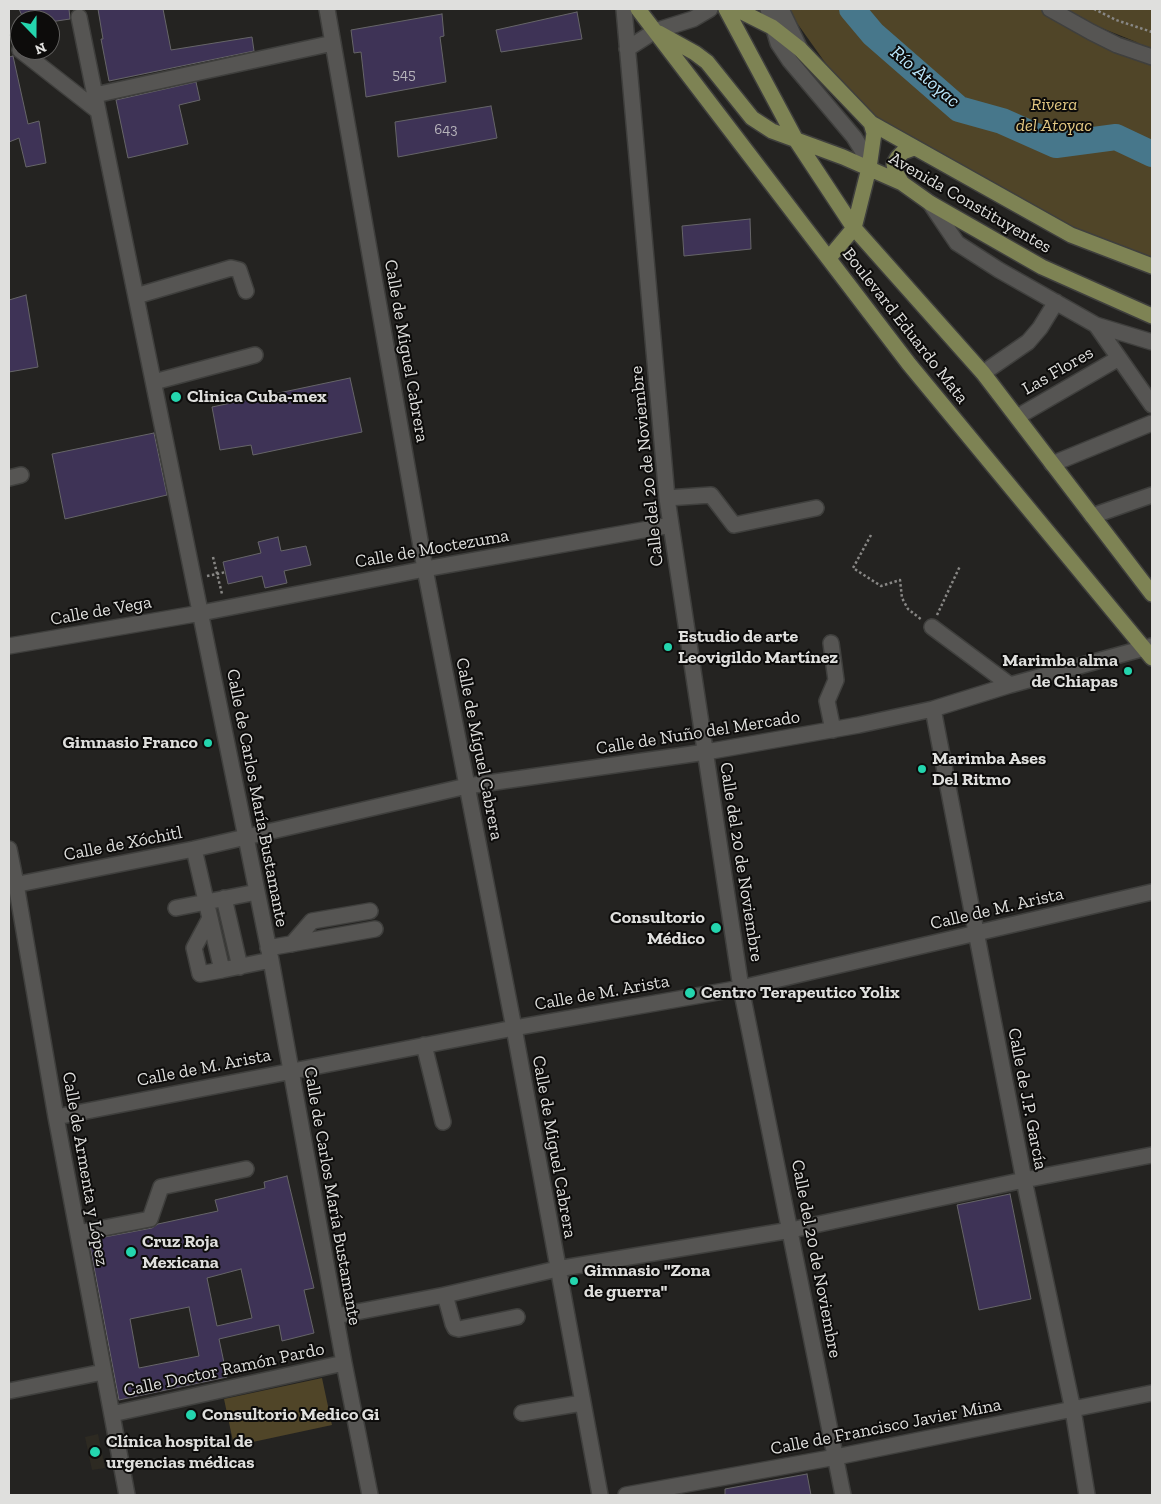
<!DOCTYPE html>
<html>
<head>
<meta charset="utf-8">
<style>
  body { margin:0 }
  #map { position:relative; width:1161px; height:1504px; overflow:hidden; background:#242321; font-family:"Zilla Slab",serif }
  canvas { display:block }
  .frame { position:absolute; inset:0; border:10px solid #dfdfdd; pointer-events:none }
  .north { position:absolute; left:10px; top:10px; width:50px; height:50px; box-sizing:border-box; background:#0d0c0b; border:1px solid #61605f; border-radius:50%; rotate:158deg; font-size:14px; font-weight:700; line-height:20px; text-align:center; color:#dfdfdd }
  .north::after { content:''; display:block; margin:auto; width:18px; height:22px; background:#24d5ae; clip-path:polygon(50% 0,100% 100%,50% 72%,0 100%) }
</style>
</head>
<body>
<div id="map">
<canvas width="1161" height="1504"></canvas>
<div class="frame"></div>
<div class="north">N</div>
</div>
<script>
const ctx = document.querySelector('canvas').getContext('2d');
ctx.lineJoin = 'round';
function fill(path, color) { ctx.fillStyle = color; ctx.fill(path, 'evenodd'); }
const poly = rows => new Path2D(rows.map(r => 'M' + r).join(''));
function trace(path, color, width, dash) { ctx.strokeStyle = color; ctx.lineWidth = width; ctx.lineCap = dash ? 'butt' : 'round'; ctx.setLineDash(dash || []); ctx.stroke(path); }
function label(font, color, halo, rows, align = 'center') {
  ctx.font = font + ' "Zilla Slab",serif'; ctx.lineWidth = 4; ctx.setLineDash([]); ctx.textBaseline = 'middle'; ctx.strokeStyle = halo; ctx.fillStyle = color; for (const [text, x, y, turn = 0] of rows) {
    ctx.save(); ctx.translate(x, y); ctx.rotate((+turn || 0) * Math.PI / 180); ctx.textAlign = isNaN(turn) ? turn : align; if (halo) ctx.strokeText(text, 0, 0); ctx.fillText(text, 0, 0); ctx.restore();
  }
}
fill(poly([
  [98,1434,105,1468,92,1470,85,1437]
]), '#2d2a22');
fill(poly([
  [787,9,1053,9,1064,18,1139,43,1089,23,1064,9,1152,9,1152,265,1071,235,861,113],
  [322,1378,332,1425,234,1446,224,1399]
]), '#504528');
trace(poly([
  [852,9,873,34,959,109,1002,121,1056,145,1116,137,1152,154]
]), '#47778b', 26);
const building = poly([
  [19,9,69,9,70,19,50,22,50,20,24,20,19,9],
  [98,9,163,9,171,50,252,37,254,51,109,81,101,39,103,39,98,9],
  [577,12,582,39,501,52,496,30,577,12],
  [442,14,444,36,440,37,446,82,366,97,361,52,354,53,351,30,442,14],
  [13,56,28,124,39,121,46,163,26,167,19,138,9,142,9,57,13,56],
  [196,82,200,100,179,105,188,144,128,158,116,100,196,82],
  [491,106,497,138,398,157,395,122,491,106],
  [750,219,751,249,684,256,682,226,750,219],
  [26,295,38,367,9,372,9,300,26,295],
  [350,378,362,432,253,455,251,445,220,450,212,407,350,378],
  [154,433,167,495,65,519,52,454,154,433],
  [278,537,281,551,306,546,311,565,284,571,287,583,265,588,262,576,228,584,223,562,261,553,258,542,278,537],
  [287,1176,314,1288,304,1290,314,1333,282,1341,279,1325,219,1339,227,1377,119,1400,89,1240,152,1228,158,1224,218,1211,215,1200,265,1188,264,1182,287,1176],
  [241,1269,252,1318,217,1326,207,1278,241,1269],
  [189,1307,199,1356,139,1368,130,1319,189,1307],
  [1010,1194,1031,1299,979,1310,957,1205,1010,1194],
  [807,1474,811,1495,725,1495,725,1489,807,1474]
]);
fill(building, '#3e3356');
trace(building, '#666568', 1);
const minor = poly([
  [327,9,425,569,514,1028,600,1495],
  [624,9,667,498,671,525,741,988,843,1495],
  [768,9,778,43,790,61,854,137,862,150,869,168],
  [781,9,800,49],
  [1050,9,1091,32,1117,45,1152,57],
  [79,17,271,960,344,1363,370,1495],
  [627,49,655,31,693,19,710,9],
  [20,50,98,111],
  [95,95,333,43],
  [930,203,957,243,999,270,1096,325,1152,342],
  [136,296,231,268,239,270,246,291],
  [1096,325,1152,405],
  [983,373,1028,342,1040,328,1056,302],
  [154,382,255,355],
  [1017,417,1119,358],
  [1052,464,1152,423],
  [9,478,21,475],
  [667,498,711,495,734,525,816,508],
  [1092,516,1152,495],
  [932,627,1010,685],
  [831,643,836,680,827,701,833,730],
  [9,646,201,613,425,569,671,525],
  [933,709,1024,1180,1073,1410,1087,1495],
  [9,849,16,884,56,1117,127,1495],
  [194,849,222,970,271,960],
  [9,886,194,849,467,786,706,752,859,725,933,709,1010,685,1152,646],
  [224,898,240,967],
  [176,908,257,892],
  [210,918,194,948,200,974,222,970],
  [292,944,312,921,370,911],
  [268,948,375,929],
  [424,1045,443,1122],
  [56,1117,514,1028,741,988,1152,892],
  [78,1233,150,1219,161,1187,246,1169],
  [445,1295,453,1324,455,1328,459,1329,517,1317],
  [336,1316,445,1295,557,1269,791,1230,1024,1180,1152,1155],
  [9,1391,103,1372],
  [522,1413,582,1403],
  [112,1414,344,1363],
  [626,1495,836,1457,1152,1393]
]);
const major = poly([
  [638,9,909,364,1152,658],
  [726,9,796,140,854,228,983,373,1152,594],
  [736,9,772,27,800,49,871,123,1071,235,1152,266],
  [659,33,695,53,707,62,752,118,772,131,843,157,902,183,930,203,1042,267,1152,316],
  [902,183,896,173,894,164,898,157,903,152,914,148],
  [829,258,854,228,869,168,874,133,871,123]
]);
trace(minor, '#3f3f3d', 18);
trace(major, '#3f3f3d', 18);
trace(poly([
  [1094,9,1116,20,1152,32],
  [871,535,853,568,881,586,900,580,902,598,908,609,922,620],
  [213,557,222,594],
  [207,576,226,572],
  [937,615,960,566]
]), '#888785', 2.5, [2.5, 2.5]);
trace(minor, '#565553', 15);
trace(major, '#7e8354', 15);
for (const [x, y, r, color] of [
  [176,397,6,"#24d5ae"],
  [668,647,5,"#24d5ae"],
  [1128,671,5,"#24d5ae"],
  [208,743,5,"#24d5ae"],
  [922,769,5,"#24d5ae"],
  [716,928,6,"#24d5ae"],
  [690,993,6,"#24d5ae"],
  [131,1252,6,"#24d5ae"],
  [574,1281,5,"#24d5ae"],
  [191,1415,6,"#24d5ae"],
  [95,1452,6,"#24d5ae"]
]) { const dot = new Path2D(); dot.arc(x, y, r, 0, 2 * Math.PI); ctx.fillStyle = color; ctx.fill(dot); trace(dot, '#0d0c0b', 2); }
label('15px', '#b7b4bb', null, [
  ["545",404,75],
  ["643",446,130]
]);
label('italic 18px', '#e1c682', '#0d0c0b', [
  ["Rivera",1054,105],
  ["del Atoyac",1054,126]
]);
label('18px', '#dfdfdd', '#0d0c0b', [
  ["Avenida Constituyentes",970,203,30],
  ["Boulevard Eduardo Mata",905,326,52],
  ["Calle de Miguel Cabrera",406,351,80],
  ["Las Flores",1058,371,-30],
  ["Calle del 20 de Noviembre",647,466,-96],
  ["Calle de Moctezuma",432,549,-10],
  ["Calle de Vega",101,611,-10],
  ["Calle de Nuño del Mercado",698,733,-9],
  ["Calle de Miguel Cabrera",479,749,79],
  ["Calle de Carlos María Bustamante",257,798,79],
  ["Calle de Xóchitl",123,844,-11],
  ["Calle del 20 de Noviembre",741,862,81],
  ["Calle de M. Arista",997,909,-13],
  ["Calle de M. Arista",602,993,-10],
  ["Calle de M. Arista",204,1068,-11],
  ["Calle de J.P. García",1027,1099,79],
  ["Calle de Miguel Cabrera",554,1147,80],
  ["Calle de Armenta y López",85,1169,80],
  ["Calle de Carlos María Bustamante",332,1196,80],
  ["Calle del 20 de Noviembre",816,1259,79],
  ["Calle Doctor Ramón Pardo",224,1370,-12],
  ["Calle de Francisco Javier Mina",886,1427,-11]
]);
label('bold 18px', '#dfdfdd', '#0d0c0b', [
  ["Clinica Cuba-mex",187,397],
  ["Estudio de arte",678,637],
  ["Leovigildo Martínez",678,658],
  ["Marimba alma",1118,661,"right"],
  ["de Chiapas",1118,682,"right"],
  ["Gimnasio Franco",198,743,"right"],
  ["Marimba Ases",932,759],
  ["Del Ritmo",932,780],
  ["Consultorio",705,918,"right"],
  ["Médico",705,939,"right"],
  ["Centro Terapeutico Yolix",701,993],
  ["Cruz Roja",142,1242],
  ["Mexicana",142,1263],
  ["Gimnasio \"Zona",584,1271],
  ["de guerra\"",584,1292],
  ["Consultorio Medico Gi",202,1415],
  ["Clínica hospital de",106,1442],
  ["urgencias médicas",106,1463]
], 'left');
label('italic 19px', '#bbe8fd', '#0d0c0b', [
  ["Río Atoyac",925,77,40]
]);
</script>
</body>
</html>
